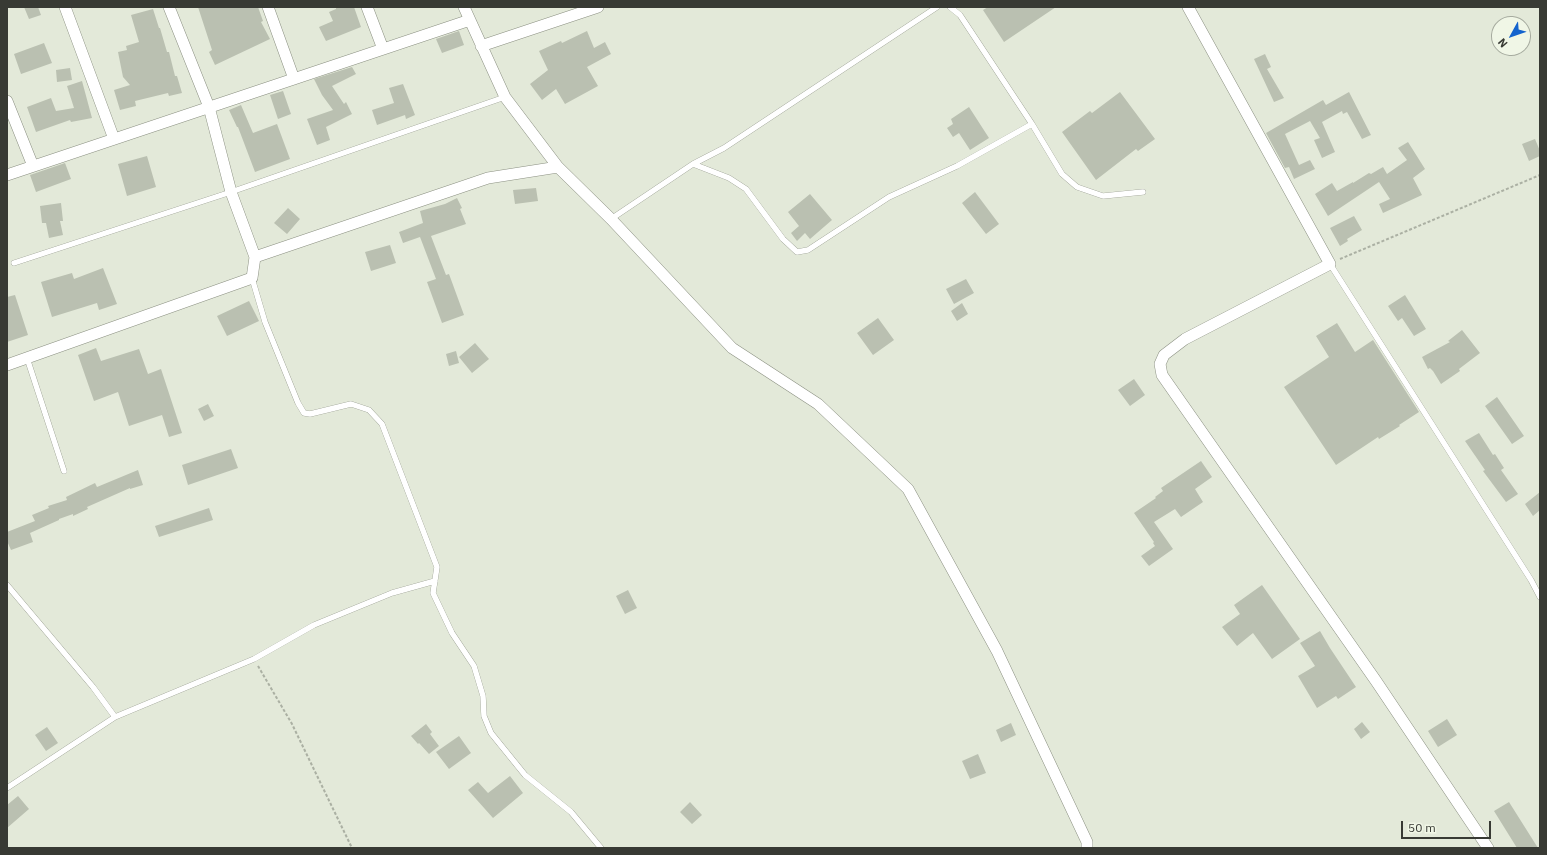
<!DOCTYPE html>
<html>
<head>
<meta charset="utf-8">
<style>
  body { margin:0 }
  #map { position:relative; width:1547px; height:855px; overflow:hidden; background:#e3e9d9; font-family:"IBM Plex Sans",sans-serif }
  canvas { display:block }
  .frame { position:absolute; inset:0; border:8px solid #383a34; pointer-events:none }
  .north { position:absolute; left:1491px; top:16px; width:40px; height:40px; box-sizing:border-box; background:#f0f6e6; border:1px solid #a6ab9f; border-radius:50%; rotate:230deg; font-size:11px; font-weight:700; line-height:16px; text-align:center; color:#383a34 }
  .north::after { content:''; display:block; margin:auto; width:14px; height:18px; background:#1363cd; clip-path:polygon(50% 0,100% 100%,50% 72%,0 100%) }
  .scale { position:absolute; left:1401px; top:821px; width:90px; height:18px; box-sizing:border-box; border:2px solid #383a34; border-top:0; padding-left:5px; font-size:12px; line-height:14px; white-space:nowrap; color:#383a34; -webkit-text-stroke:3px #f0f6e6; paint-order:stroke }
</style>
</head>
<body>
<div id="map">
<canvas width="1547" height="855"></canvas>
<div class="frame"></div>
<div class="north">N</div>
<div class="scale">50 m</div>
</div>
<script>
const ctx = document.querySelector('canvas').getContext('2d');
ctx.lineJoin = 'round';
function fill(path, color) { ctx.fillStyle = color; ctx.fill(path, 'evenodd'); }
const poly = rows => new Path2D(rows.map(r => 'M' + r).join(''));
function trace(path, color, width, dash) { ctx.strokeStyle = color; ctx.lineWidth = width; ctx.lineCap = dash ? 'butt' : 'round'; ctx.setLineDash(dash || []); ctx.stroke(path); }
fill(poly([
  [24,7,38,7,41,15,29,19],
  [198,7,258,7,263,21,261,22,270,39,215,65,209,52,212,50],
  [336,7,354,7,361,27,326,41,319,27,333,21,329,12,336,9],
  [988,7,1056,7,1004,42,983,10],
  [153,9,159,28,160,28,167,52,169,52,175,76,177,76,182,93,169,96,168,93,135,101,136,106,120,110,114,90,130,85,123,77,118,52,127,50,126,46,139,42,131,15],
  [459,31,464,45,442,53,436,39],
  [587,31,594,48,605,42,611,54,587,67,598,86,565,104,556,89,542,100,530,84,548,70,539,51,561,41,562,43],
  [44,43,52,63,21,74,14,54],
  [1265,54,1271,67,1267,69,1284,98,1274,102,1254,59],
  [352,67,356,74,332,86,344,104,346,102,352,114,326,127,330,140,317,145,307,119,333,110,322,95,314,79],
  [70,68,72,80,57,82,56,70],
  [82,81,92,118,71,122,70,120,36,132,27,107,51,98,56,111,74,108,67,86],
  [403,84,415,115,406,119,405,115,377,125,372,110,394,103,389,88],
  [283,91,291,114,278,119,270,95],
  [1120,92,1155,139,1138,151,1136,149,1096,180,1062,132,1090,111,1092,113],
  [1349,92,1371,135,1362,139,1347,112,1343,114,1342,111,1322,122,1335,152,1322,158,1314,140,1320,138,1310,121,1285,134,1299,165,1310,160,1315,169,1294,179,1289,167,1285,168,1266,133,1323,100,1326,105],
  [241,105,253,133,277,124,290,159,255,172,238,127,237,127,229,110],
  [969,107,989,138,970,150,959,133,953,137,947,128,953,124,951,119],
  [1535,139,1540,151,1540,156,1529,161,1522,144],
  [1408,142,1425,169,1413,178,1422,195,1383,213,1379,204,1390,199,1379,182,1328,216,1315,194,1332,183,1337,191,1353,182,1353,183,1369,173,1371,174,1383,167,1387,174,1407,160,1398,148],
  [147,156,156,187,127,196,118,164],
  [65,163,71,179,36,192,30,175],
  [536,188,538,201,515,204,513,190],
  [975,192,999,224,986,234,962,203],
  [810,194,832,220,810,239,805,233,797,241,791,233,799,226,788,212],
  [457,198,462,208,460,209,466,224,431,236,446,275,449,274,464,315,442,323,427,282,436,279,420,237,403,243,399,232,423,223,420,211,445,204],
  [61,203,63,221,60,221,63,235,49,238,46,223,42,223,40,206],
  [288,208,300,219,287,234,274,223],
  [1354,216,1362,230,1347,239,1348,241,1340,246,1330,228],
  [390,245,396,263,371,271,365,252],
  [103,268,117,304,99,310,97,303,52,317,41,282,72,273,74,279],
  [966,279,974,293,954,304,946,289],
  [15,295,28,335,7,342,7,297],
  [1405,295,1426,329,1414,336,1402,318,1398,321,1388,306],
  [249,301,259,321,227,336,217,316],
  [962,303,968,314,957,321,951,311],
  [878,318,894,340,873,355,857,333],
  [1337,323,1355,352,1373,340,1419,412,1399,425,1400,426,1379,439,1378,437,1336,465,1284,387,1329,357,1316,336],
  [1462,330,1480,353,1459,369,1460,371,1441,384,1433,371,1430,368,1428,369,1422,357,1450,342,1448,341],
  [475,343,489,359,472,373,459,357],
  [96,348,101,361,139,349,148,374,161,369,182,433,169,437,162,415,129,426,118,392,94,401,78,355],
  [456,351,459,363,449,366,446,354],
  [1134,379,1145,395,1130,406,1118,390],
  [1497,397,1524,436,1512,444,1485,406],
  [208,404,214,416,204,421,198,409],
  [1479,433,1493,455,1495,454,1504,468,1501,470,1518,494,1506,502,1483,471,1485,470,1465,441],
  [231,449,238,468,188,485,182,465],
  [1201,461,1212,477,1195,489,1203,502,1181,517,1175,509,1154,522,1173,549,1149,566,1141,556,1155,546,1153,543,1154,542,1134,513,1156,498,1155,497,1163,491,1161,488],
  [138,470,143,485,130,489,130,488,87,507,88,509,73,516,73,514,59,519,59,520,30,533,33,542,11,550,7,541,7,532,35,521,32,515,49,508,48,506,67,500,66,497,95,483,97,487],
  [1540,492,1540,510,1533,516,1525,504],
  [209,508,213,520,159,537,155,526],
  [1262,585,1300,639,1272,659,1253,633,1237,646,1222,627,1240,614,1234,605],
  [628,590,637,608,625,614,616,596],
  [1320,631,1330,648,1356,687,1338,699,1336,696,1317,708,1298,676,1315,666,1300,643],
  [1447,719,1457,735,1438,747,1428,731],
  [1362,722,1370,732,1361,739,1354,729],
  [1011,723,1016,735,1001,742,996,730],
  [426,724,432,732,430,734,439,746,429,754,419,743,418,744,411,736],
  [47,727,58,743,46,751,35,735],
  [459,736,471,753,449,769,436,752],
  [978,754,986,773,970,779,962,761],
  [510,776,523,793,493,818,468,790,478,782,488,793],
  [18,796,29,809,7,828,7,805],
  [690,802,702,815,692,824,680,812],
  [1509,802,1538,848,1517,848,1494,811]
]), '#bac0b1');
const service = poly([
  [950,7,960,15,1032,124,1062,174,1077,187,1103,196,1143,192],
  [693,164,729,178,746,189,783,239,797,252,808,250,889,197,957,166,1032,124],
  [611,219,693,164,724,148,937,7],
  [14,263,231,192,505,97],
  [1330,264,1531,580,1540,597],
  [252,278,265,322,298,403,304,413,310,414,351,404,369,410,382,424,437,567,433,593,452,633,474,666,483,696,484,716,491,733,525,775,571,812,601,848],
  [27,358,64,471],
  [7,585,93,687,115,717],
  [7,788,115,717,254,659,314,625,392,593,435,581]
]);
const minor = poly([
  [65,7,114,139],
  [268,7,294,79],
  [367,7,383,49],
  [464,7,505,97,558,167,611,219,732,348,818,404,908,489,997,651,1087,842,1087,848],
  [1188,7,1330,264,1185,339,1164,355,1160,364,1162,375,1376,681,1488,848],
  [481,46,598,7],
  [7,101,33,166],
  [7,175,470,20],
  [255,257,488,178,558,167],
  [7,365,252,278,255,257,231,192,209,107,169,7]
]);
trace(service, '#8b9082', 6);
trace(minor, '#8b9082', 12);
trace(poly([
  [1340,259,1540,175],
  [258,666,292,724,352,848]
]), '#abb0a3', 2, [3, 2]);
trace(service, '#fff', 5.5);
trace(minor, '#fff', 11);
</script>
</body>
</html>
